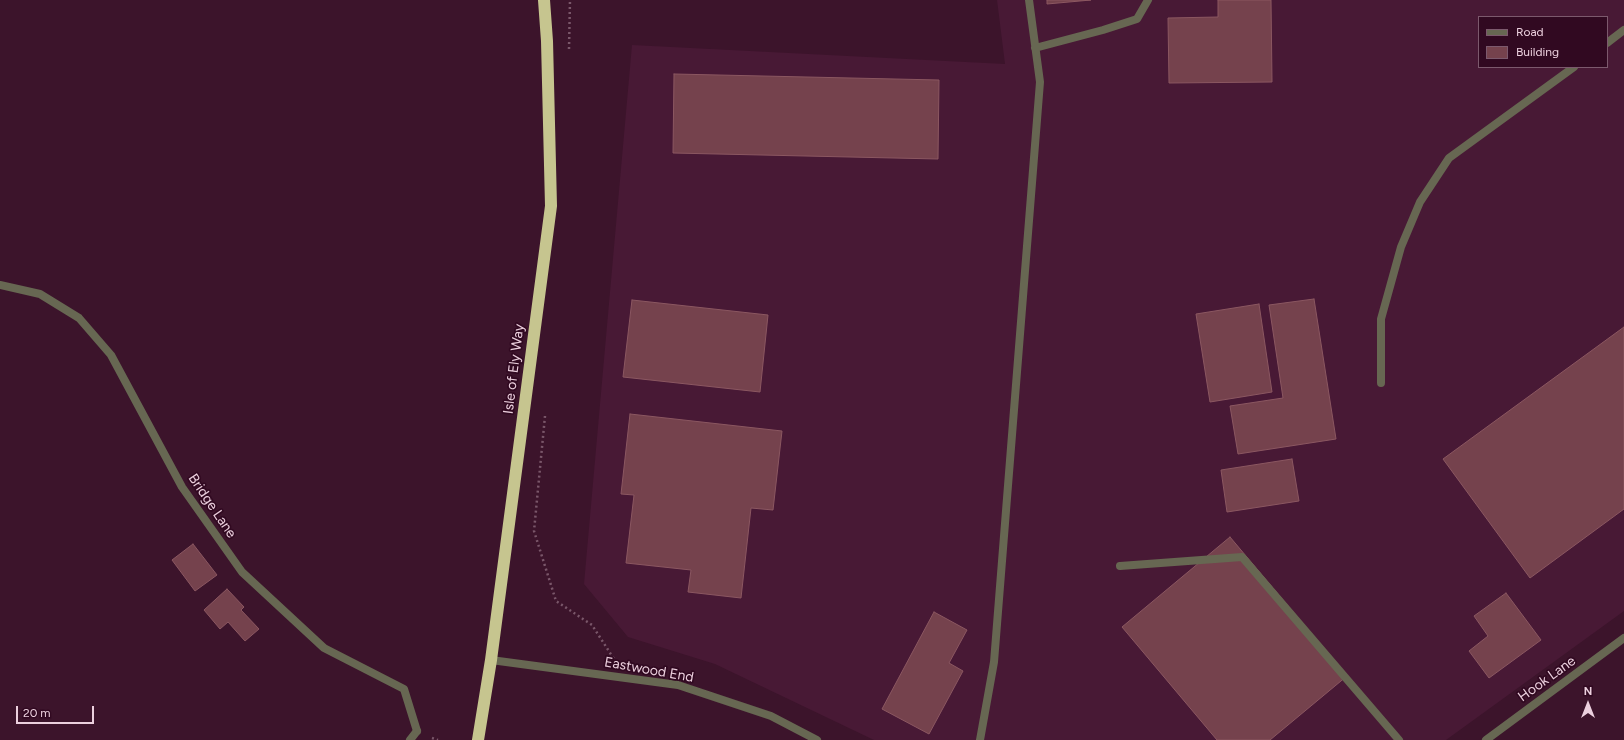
<!DOCTYPE html>
<html>
<head>
<meta charset="utf-8">
<style>
  body { margin:0 }
  #map { position:relative; width:1624px; height:740px; overflow:hidden; background:#3c142b; font-family:Figtree,sans-serif }
  canvas { display:block }
  .legend { position:absolute; left:1478px; top:16px; width:130px; height:52px; box-sizing:border-box; background:#310921; border:1px solid #7c596d; margin:0; padding:5px 7px; list-style:none; font-size:12px; color:#ecd0de }
  .legend li { display:flex; align-items:center; gap:8px; height:20px }
  .legend b { width:20px; border:1px solid #7c596d }
  .north { position:absolute; left:1568px; top:684px; width:40px; height:40px; -webkit-text-stroke:3px #310921; paint-order:stroke; rotate:0deg; font-size:11px; font-weight:700; line-height:16px; text-align:center; color:#ecd0de }
  .north::after { content:''; display:block; margin:auto; width:14px; height:18px; background:#ecd0de; clip-path:polygon(50% 0,100% 100%,50% 72%,0 100%) }
  .scale { position:absolute; left:16px; top:706px; width:78px; height:18px; box-sizing:border-box; border:2px solid #ecd0de; border-top:0; padding-left:5px; font-size:12px; line-height:14px; white-space:nowrap; color:#ecd0de; -webkit-text-stroke:3px #310921; paint-order:stroke }
</style>
</head>
<body>
<div id="map">
<canvas width="1624" height="740"></canvas>
<ul class="legend">
<li><b style="height:5px;background:#676752"></b>Road</li>
<li><b style="height:11px;background:#75424d"></b>Building</li>
</ul>
<div class="north">N</div>
<div class="scale">20 m</div>
</div>
<script>
const ctx = document.querySelector('canvas').getContext('2d');
ctx.lineJoin = 'round';
function fill(path, color) { ctx.fillStyle = color; ctx.fill(path, 'evenodd'); }
const poly = rows => new Path2D(rows.map(r => 'M' + r).join(''));
function trace(path, color, width, dash) { ctx.strokeStyle = color; ctx.lineWidth = width; ctx.lineCap = dash ? 'butt' : 'round'; ctx.setLineDash(dash || []); ctx.stroke(path); }
function label(font, color, halo, rows, align = 'center') {
  ctx.font = font + ' Figtree,sans-serif'; ctx.lineWidth = 3.5; ctx.setLineDash([]); ctx.textBaseline = 'middle'; ctx.strokeStyle = halo; ctx.fillStyle = color; for (const [text, x, y, turn = 0] of rows) {
    ctx.save(); ctx.translate(x, y); ctx.rotate((+turn || 0) * Math.PI / 180); ctx.textAlign = isNaN(turn) ? turn : align; if (halo) ctx.strokeText(text, 0, 0); ctx.fillText(text, 0, 0); ctx.restore();
  }
}
fill(poly([
  [997,0,1624,0,1624,611,1446,740,874,740,715,664,628,637,584,584,632,45,1005,64],
  [1479,17,1607,17,1607,67,1479,67]
]), '#481935');
const building = poly([
  [1047,0,1091,0,1047,4,1047,0],
  [1218,0,1271,0,1272,82,1169,83,1168,18,1218,17,1218,0],
  [674,74,939,80,938,159,673,153,674,74],
  [1314,299,1336,439,1238,454,1230,406,1283,398,1269,305,1314,299],
  [632,300,768,315,760,392,623,377,632,300],
  [1259,304,1272,392,1210,402,1196,314,1259,304],
  [1624,327,1624,509,1530,578,1443,459,1624,327],
  [630,414,782,431,773,510,751,508,741,598,688,592,691,570,626,563,634,495,621,494,630,414],
  [1292,459,1299,501,1227,512,1221,470,1292,459],
  [1230,537,1347,676,1270,740,1217,740,1122,627,1230,537],
  [193,544,217,575,195,591,172,560,193,544],
  [227,589,244,607,241,610,259,629,245,641,228,622,220,629,204,610,227,589],
  [1506,593,1541,640,1489,678,1469,651,1488,636,1474,616,1506,593],
  [934,612,967,630,949,663,963,671,929,734,882,709,934,612]
]);
fill(building, '#75424d');
trace(building, '#8b5761', 1);
trace(poly([
  [569,49,570,0],
  [545,416,534,531,556,601,592,625,614,659],
  [432,738,438,740]
]), '#7a576a', 2.5, [2, 3]);
trace(poly([
  [1607,43,1624,30],
  [1035,48,1103,30,1137,19,1148,0],
  [1381,383,1381,319,1401,247,1420,202,1449,158,1574,67],
  [1120,566,1242,557,1399,740],
  [410,740,417,731],
  [980,740,994,662,1040,82,1029,0],
  [1486,740,1624,638]
]), '#676752', 8);
trace(poly([
  [0,285,40,294,79,318,111,355,182,487,242,572,324,648,404,689,417,731],
  [491,660,678,685,771,716,817,740]
]), '#676752', 8);
trace(poly([
  [478,740,491,660,551,206,547,41,544,0]
]), '#c6c58f', 12);
label('14px', '#ecd0de', '#310921', [
  ["Isle of Ely Way",514,369,-83],
  ["Bridge Lane",212,506,56],
  ["Eastwood End",649,670,10],
  ["Hook Lane",1547,679,-36]
]);
</script>
</body>
</html>
